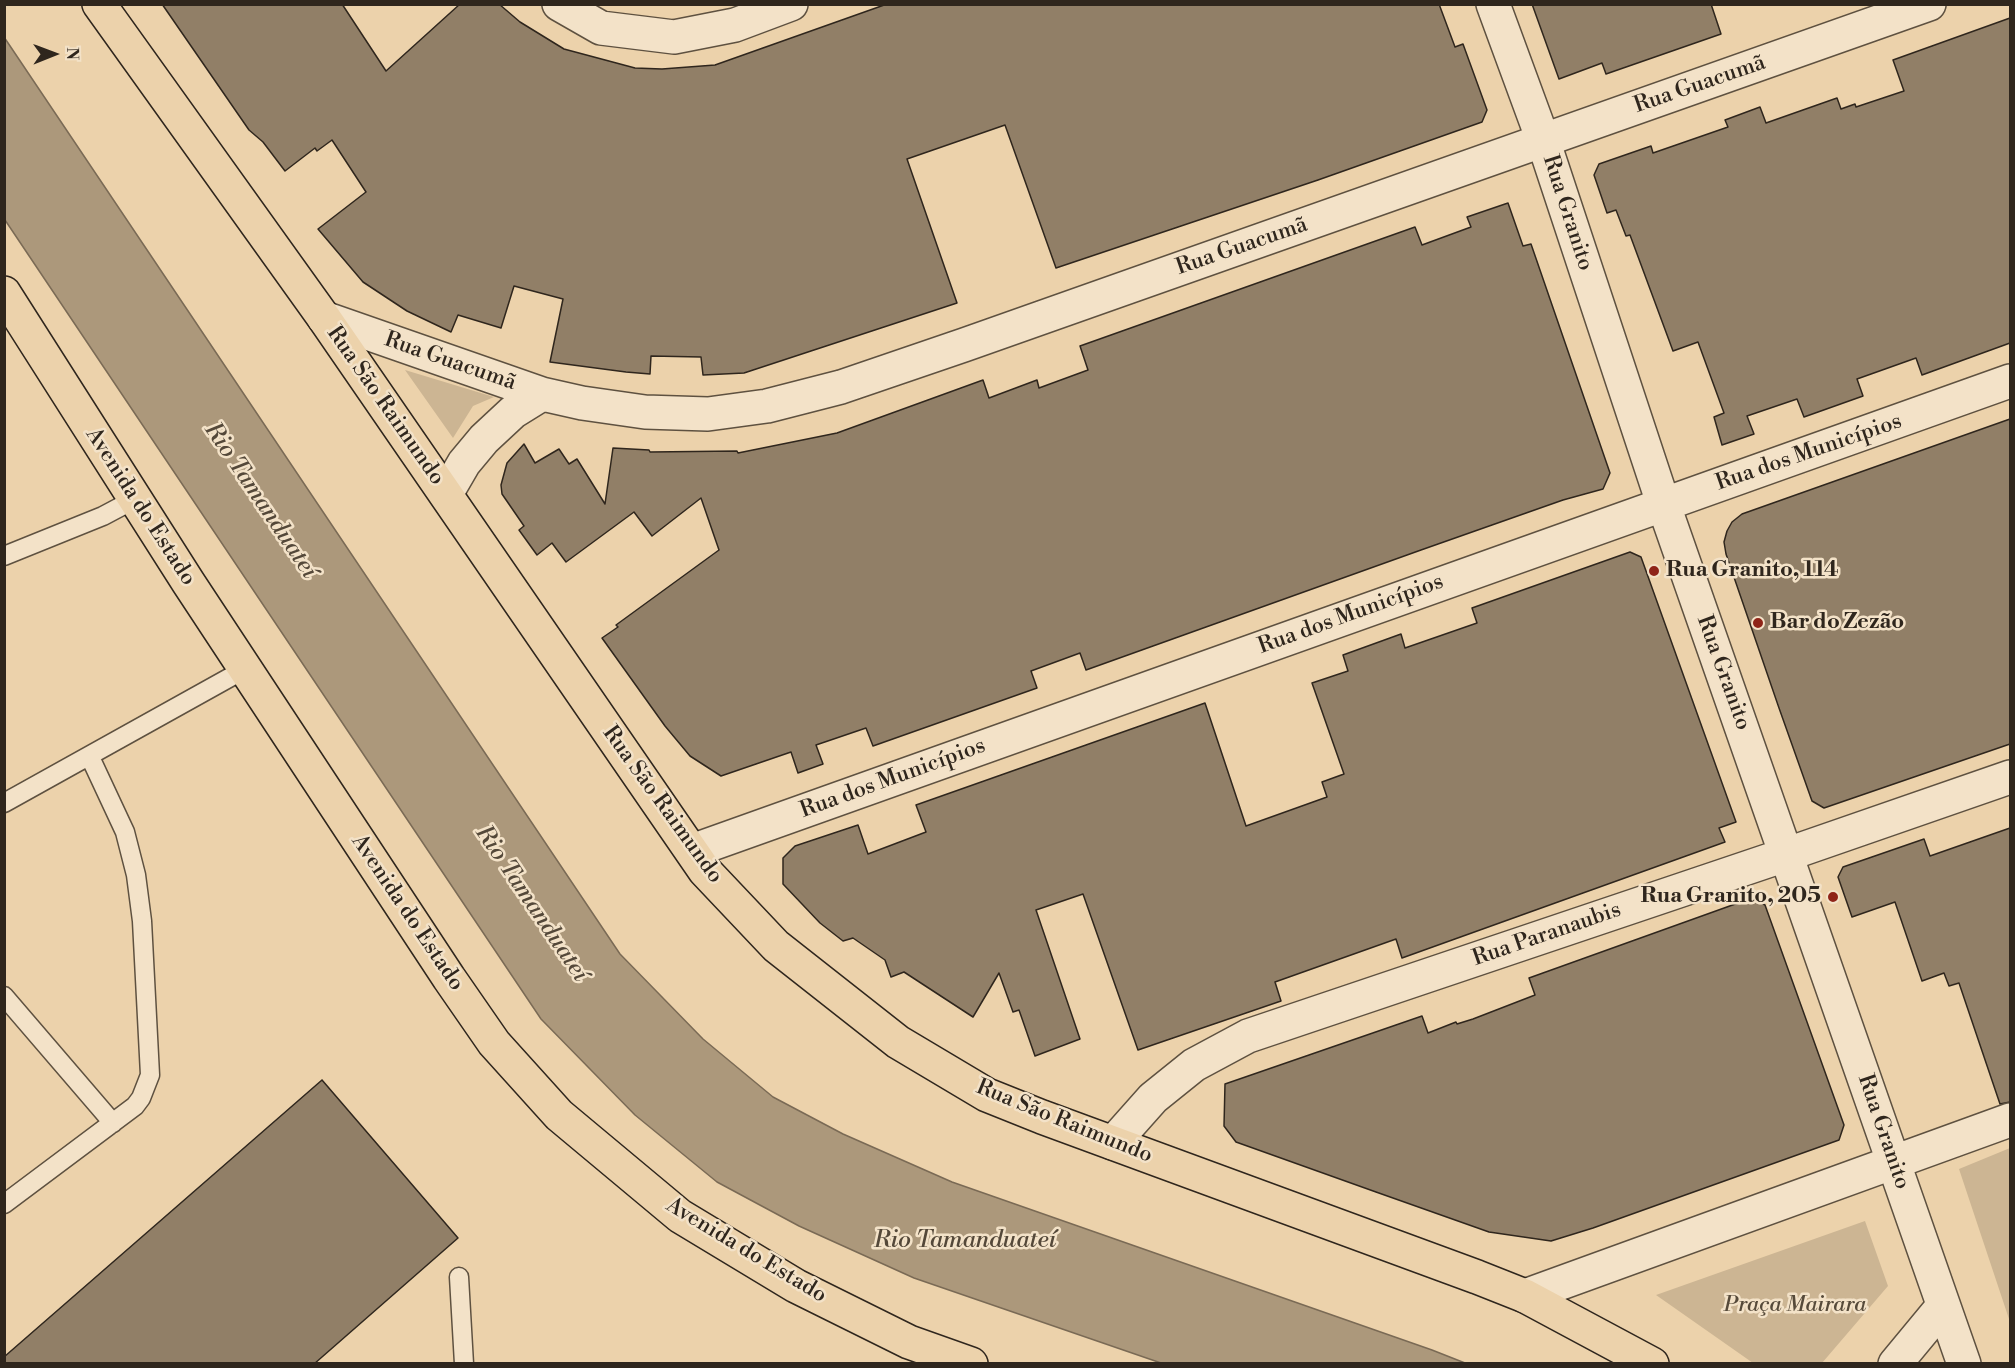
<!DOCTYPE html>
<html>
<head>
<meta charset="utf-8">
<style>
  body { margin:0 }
  #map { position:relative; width:2015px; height:1368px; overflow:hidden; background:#ecd2ab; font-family:"Libre Bodoni",serif }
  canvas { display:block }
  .frame { position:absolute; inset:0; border:6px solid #2f261d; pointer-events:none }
  .north { position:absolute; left:24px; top:24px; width:60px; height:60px; -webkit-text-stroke:4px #f3e2c8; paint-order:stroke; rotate:89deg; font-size:16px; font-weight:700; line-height:24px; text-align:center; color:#2f261d }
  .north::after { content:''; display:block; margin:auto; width:21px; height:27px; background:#2f261d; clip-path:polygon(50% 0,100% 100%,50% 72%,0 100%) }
</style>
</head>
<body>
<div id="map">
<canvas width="2015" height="1368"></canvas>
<div class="frame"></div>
<div class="north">N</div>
</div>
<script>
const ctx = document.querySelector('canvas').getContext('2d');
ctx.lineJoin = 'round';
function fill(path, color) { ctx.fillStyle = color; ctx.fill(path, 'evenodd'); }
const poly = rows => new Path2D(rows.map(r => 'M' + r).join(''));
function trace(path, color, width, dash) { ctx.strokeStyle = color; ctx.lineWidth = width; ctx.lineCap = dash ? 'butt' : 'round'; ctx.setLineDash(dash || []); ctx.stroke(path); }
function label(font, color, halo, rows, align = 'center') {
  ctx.font = font + ' "Libre Bodoni",serif'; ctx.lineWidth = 5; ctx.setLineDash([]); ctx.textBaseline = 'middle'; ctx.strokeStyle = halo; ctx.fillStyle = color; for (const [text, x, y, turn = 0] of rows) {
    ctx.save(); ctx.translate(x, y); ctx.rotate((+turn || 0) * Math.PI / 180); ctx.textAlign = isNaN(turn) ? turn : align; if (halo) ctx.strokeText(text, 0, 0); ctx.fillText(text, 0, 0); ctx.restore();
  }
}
fill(poly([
  [405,370,494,397,473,406,453,438],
  [2010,1148,2010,1322,1959,1169],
  [1865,1221,1888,1286,1822,1363,1753,1363,1656,1295]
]), '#ccb593');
const water = poly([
  [4,37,620,954,703,1039,773,1097,843,1134,952,1182,1432,1350,1465,1363,1161,1363,914,1278,799,1226,717,1182,635,1115,541,1019,5,220,4,37]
]);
fill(water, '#ac987b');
trace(water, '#7a6a55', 1.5);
const building = poly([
  [162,4,342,4,386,71,460,4,499,4,520,22,564,49,635,68,662,69,715,65,887,4,1439,4,1455,47,1463,44,1487,110,1482,122,1318,180,1056,268,1005,125,907,159,957,303,744,373,703,375,701,357,651,356,650,374,626,372,550,362,563,299,514,286,501,328,458,315,451,332,407,311,363,282,318,229,366,192,332,140,317,151,315,148,285,171,263,142,249,130,162,4],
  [1532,4,1711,4,1721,34,1606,74,1602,63,1559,79,1532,4],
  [2010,18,2010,343,1922,375,1916,358,1857,379,1863,396,1804,417,1797,399,1747,416,1754,434,1722,445,1714,417,1724,413,1698,342,1673,351,1630,235,1626,236,1616,210,1607,213,1594,175,1599,164,1651,146,1653,153,1728,127,1725,120,1760,107,1766,123,1837,98,1841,109,1855,104,1856,107,1904,91,1893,60,2010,18],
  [1508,203,1523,246,1531,244,1610,473,1603,489,1563,500,1421,550,1086,670,1080,653,1031,671,1037,688,873,746,866,728,816,745,823,764,798,773,791,752,721,776,690,756,665,726,602,638,618,627,616,625,719,550,701,498,652,536,634,512,566,562,552,543,537,555,519,530,524,526,502,494,501,485,507,463,524,444,535,463,559,449,569,464,577,459,605,504,613,448,649,450,650,452,737,451,738,453,837,433,983,380,989,398,1037,380,1039,388,1088,370,1080,346,1415,227,1422,245,1471,227,1467,217,1508,203],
  [2010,419,2010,744,1824,808,1812,801,1779,708,1726,554,1724,542,1727,531,1732,522,1742,514,2010,419],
  [1630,552,1641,557,1736,822,1719,828,1725,842,1402,958,1396,939,1275,982,1281,1001,1138,1050,1083,894,1036,910,1080,1039,1035,1056,1019,1010,1013,1012,999,973,973,1017,904,972,891,977,885,960,853,938,843,941,820,923,783,884,783,858,795,846,858,825,868,854,926,832,916,805,1205,703,1246,826,1327,797,1322,782,1344,774,1312,683,1348,671,1343,655,1401,634,1405,648,1477,623,1472,608,1630,552],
  [2010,828,2010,1102,2000,1104,1959,983,1949,986,1944,973,1922,981,1895,902,1852,917,1838,877,1843,867,1924,839,1930,856,2010,828],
  [1752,898,1765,905,1844,1125,1839,1140,1593,1228,1551,1241,1489,1232,1376,1192,1236,1142,1224,1126,1225,1084,1422,1016,1428,1033,1456,1022,1457,1024,1473,1019,1535,995,1529,978,1752,898],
  [322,1080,458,1238,314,1364,4,1364,4,1357,322,1080]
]);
fill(building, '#917f67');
trace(building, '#2f261d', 1.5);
const service = poly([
  [4,556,103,516,135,499],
  [4,803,245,669],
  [4,996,113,1123],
  [4,1204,135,1106,141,1098,150,1075,142,921,136,875,125,832,90,757],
  [459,1277,464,1364]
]);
const minor = poly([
  [559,4,601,28,674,37,735,25,791,4],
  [1493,4,1543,140,1663,503,1964,1364],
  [324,318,542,394,582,403,645,412,708,414,767,406,841,387,964,345,1929,4],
  [446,494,464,463,484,439,513,412,542,394],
  [692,851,2010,381],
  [1113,1143,1153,1098,1194,1065,1248,1036,1788,854,2010,777],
  [1525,1296,2010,1120],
  [1895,1364,1943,1306]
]);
const trunk = poly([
  [99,4,324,318,705,871,776,946,898,1042,987,1095,1042,1117,1477,1277,1525,1296,1652,1364],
  [4,293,188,582,449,978,494,1043,559,1115,680,1216,796,1286,909,1342,971,1364]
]);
trace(service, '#5e5140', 21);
trace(minor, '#5e5140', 36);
trace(trunk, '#2f261d', 36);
trace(service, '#f3e2c8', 18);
trace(minor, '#f3e2c8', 33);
trace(trunk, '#ecd2ab', 33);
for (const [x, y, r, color] of [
  [1654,571,6,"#8f2418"],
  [1758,623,6,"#8f2418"],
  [1833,897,6,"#8f2418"]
]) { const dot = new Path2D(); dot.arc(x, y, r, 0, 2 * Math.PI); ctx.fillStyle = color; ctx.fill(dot); trace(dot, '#f3e2c8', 2); }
label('22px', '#2f261d', '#f3e2c8', [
  ["Rua Guacumã",1700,85,-19],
  ["Rua Granito",1567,213,72],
  ["Rua Guacumã",1242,247,-19],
  ["Rua Guacumã",450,362,19],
  ["Rua São Raimundo",385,406,55],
  ["Rua dos Municípios",1809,453,-19],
  ["Avenida do Estado",140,507,57],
  ["Rua dos Municípios",1351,615,-20],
  ["Rua Granito",1723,673,70],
  ["Rua dos Municípios",893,779,-20],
  ["Rua São Raimundo",662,805,54],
  ["Avenida do Estado",407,913,56],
  ["Rua Paranaubis",1547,935,-19],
  ["Rua São Raimundo",1064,1122,22],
  ["Rua Granito",1883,1132,71],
  ["Avenida do Estado",746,1251,31]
]);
label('bold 22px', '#2f261d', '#f3e2c8', [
  ["Rua Granito, 114",1666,571],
  ["Bar do Zezão",1770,623],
  ["Rua Granito, 205",1821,897,"right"]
], 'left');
label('italic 22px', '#564a3a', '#f3e2c8', [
  ["Praça Mairara",1795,1306]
]);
label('italic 24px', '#544839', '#f3e2c8', [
  ["Rio Tamanduateí",260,501,56],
  ["Rio Tamanduateí",531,904,56],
  ["Rio Tamanduateí",965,1241]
]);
</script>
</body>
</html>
